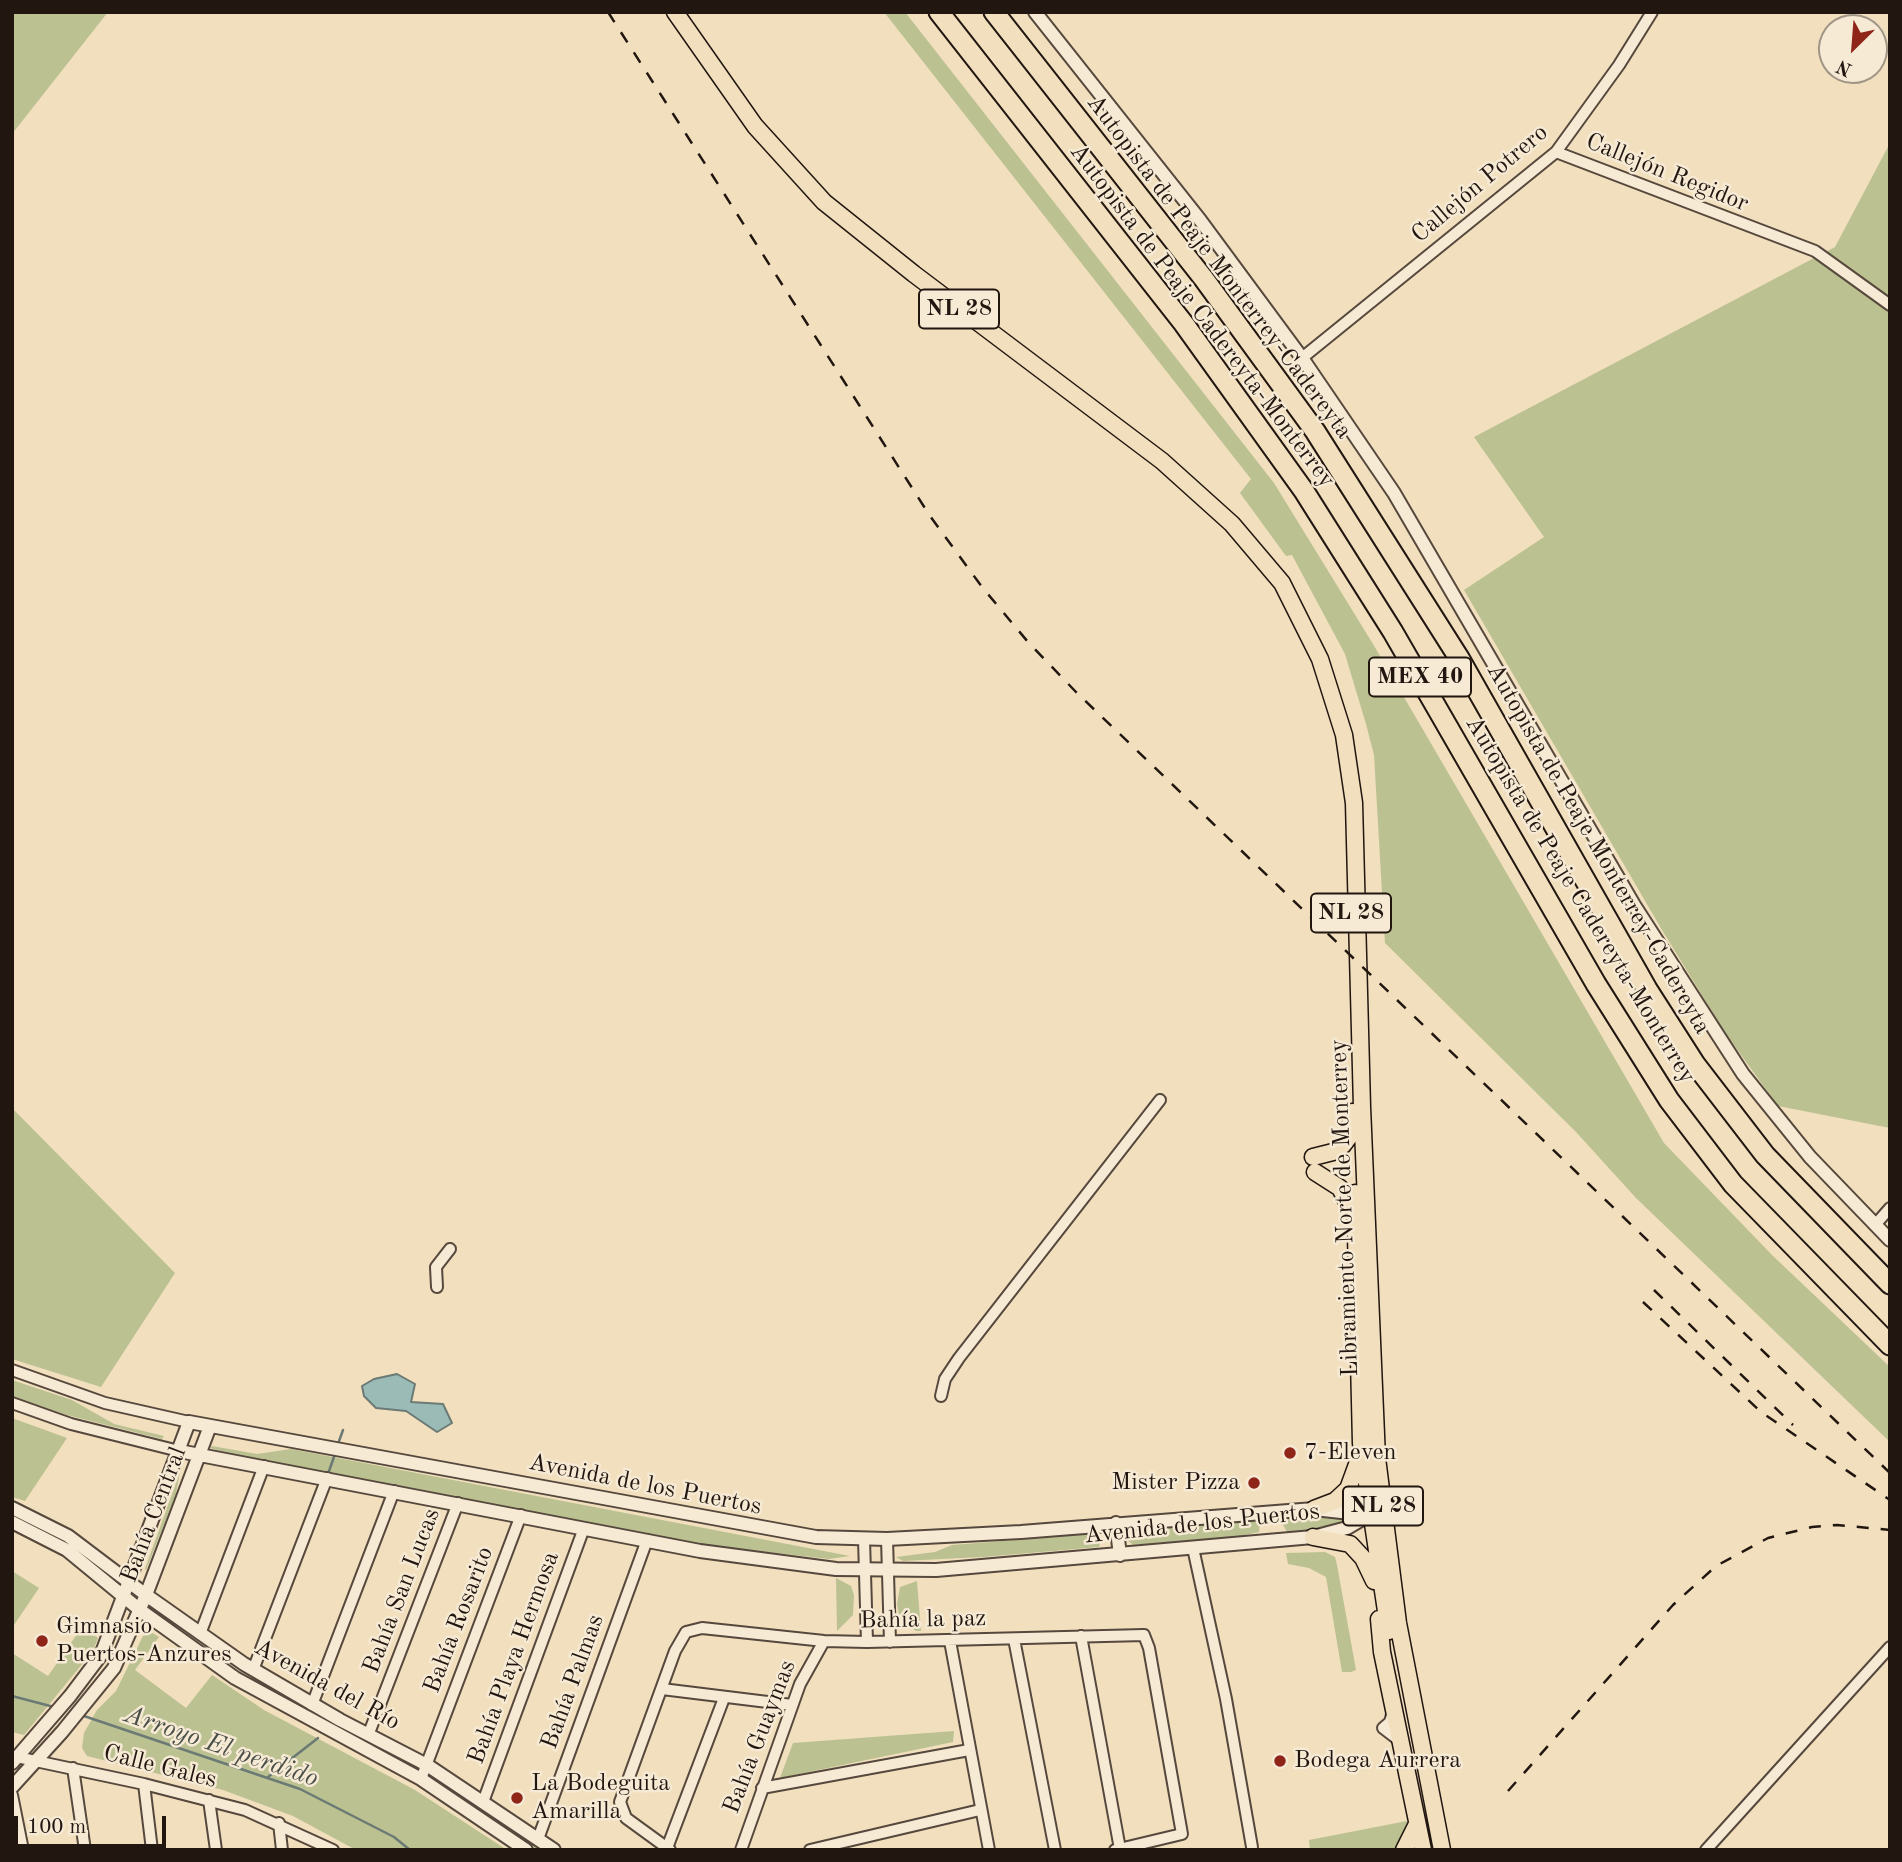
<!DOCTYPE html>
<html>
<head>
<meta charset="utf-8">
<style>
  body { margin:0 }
  #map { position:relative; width:1902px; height:1862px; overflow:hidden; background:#f1dfbe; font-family:"Old Standard TT",serif }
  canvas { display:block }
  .frame { position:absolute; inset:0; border:14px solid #221610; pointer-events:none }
  .north { position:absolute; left:1818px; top:14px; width:70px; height:70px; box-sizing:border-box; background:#f6ead5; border:2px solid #a19586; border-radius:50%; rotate:205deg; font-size:19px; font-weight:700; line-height:28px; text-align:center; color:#221610 }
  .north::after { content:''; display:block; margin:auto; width:24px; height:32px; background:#8f2418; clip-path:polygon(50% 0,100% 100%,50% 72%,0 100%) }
  .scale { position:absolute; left:14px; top:1816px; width:152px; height:32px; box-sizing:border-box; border:4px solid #221610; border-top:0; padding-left:9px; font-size:21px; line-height:24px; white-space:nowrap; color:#221610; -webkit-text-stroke:5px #f6ead5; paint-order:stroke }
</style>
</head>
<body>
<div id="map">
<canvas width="1902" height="1862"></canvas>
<div class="frame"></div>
<div class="north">N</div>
<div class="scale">100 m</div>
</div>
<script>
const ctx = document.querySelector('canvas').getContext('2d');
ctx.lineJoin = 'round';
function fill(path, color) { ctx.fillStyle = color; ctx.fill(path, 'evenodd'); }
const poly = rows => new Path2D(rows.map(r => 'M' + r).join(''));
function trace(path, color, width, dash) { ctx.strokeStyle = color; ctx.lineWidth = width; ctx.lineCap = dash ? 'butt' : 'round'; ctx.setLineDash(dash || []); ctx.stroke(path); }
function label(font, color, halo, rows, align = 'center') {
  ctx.font = font + ' "Old Standard TT",serif'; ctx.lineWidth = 5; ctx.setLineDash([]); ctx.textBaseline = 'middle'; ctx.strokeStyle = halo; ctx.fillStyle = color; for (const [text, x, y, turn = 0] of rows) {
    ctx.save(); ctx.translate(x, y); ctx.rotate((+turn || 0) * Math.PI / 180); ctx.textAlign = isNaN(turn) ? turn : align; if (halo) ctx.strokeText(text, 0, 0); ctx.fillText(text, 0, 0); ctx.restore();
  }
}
fill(poly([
  [12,12,108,12,12,134],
  [884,12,905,12,1274,483,1373,644,1664,1143,1772,1255,1890,1367,1890,1442,1636,1198,1576,1132,1385,943,1374,755,1366,724,1345,654,1292,555,1286,556,1240,493,1251,479],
  [1890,143,1890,1128,1778,1106,1725,1033,1662,930,1464,590,1544,537,1474,437,1835,247],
  [12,1108,175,1273,101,1387,12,1359],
  [12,1380,72,1400,114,1424,164,1436,162,1439,67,1415,17,1398,12,1396],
  [12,1418,67,1438,25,1501,12,1497],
  [212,1446,257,1454,291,1449,850,1556,829,1559,680,1542,222,1452,210,1448],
  [180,1472,176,1494,146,1570,145,1569],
  [1342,1513,1348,1521,1341,1527,1287,1532,1283,1525,1287,1517],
  [1254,1520,1260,1523,1259,1532,1241,1536,1133,1545,1125,1538,1132,1530],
  [1092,1534,1102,1537,1099,1547,983,1557,903,1561,896,1557,935,1552,952,1545],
  [1325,1552,1335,1557,1337,1565,1356,1670,1351,1672,1342,1672,1326,1577,1309,1568,1288,1564,1286,1553],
  [12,1571,39,1588,12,1628],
  [836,1578,851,1586,854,1595,853,1615,837,1631],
  [917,1581,921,1631,916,1631,900,1620,897,1604,900,1587],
  [82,1627,98,1638,93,1651,24,1735,12,1732,12,1653,48,1676],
  [151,1632,159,1637,135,1670,186,1708,212,1675,264,1710,415,1790,507,1850,356,1850,293,1816,223,1790,87,1756,82,1748,84,1733,97,1710,116,1691,143,1636],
  [954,1731,953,1742,780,1778,793,1743],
  [433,1778,438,1780,541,1850,535,1850],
  [1407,1821,1406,1833,1400,1844,1392,1850,1310,1850,1309,1840]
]), '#bbc191');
const water = poly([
  [397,1374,415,1384,411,1402,443,1404,452,1423,437,1432,406,1411,376,1408,364,1396,362,1386,374,1379,397,1374]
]);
fill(water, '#9bbcb6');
trace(water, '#6b7a74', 2);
trace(poly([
  [338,1444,343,1430],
  [328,1474,335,1454],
  [12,1696,54,1707],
  [81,1715,300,1789,394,1837,410,1850],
  [268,1777,318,1738]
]), '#6b7a74', 2.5);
const minor = poly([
  [1556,152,1815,251,1890,305],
  [1302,358,1556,152,1619,65,1652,12],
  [1875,1225,1890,1208],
  [437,1287,436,1267,450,1249],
  [12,1370,105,1403,189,1422],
  [941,1396,945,1379,959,1358,1160,1100],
  [12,1403,71,1424,179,1451],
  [864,1539,867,1642],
  [887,1539,890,1642],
  [1193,1548,1226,1699,1252,1847],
  [200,1634,264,1466],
  [1081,1636,1120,1849],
  [1014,1639,1055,1850],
  [950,1641,989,1850],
  [253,1670,327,1478],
  [662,1689,792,1705],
  [312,1705,394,1491],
  [1393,1711,1390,1722,1383,1728,1400,1741],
  [369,1733,458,1503],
  [12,1756,144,1784,245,1810,333,1850],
  [73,1768,85,1850],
  [421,1779,521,1515],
  [144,1784,152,1850],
  [762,1788,969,1750],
  [12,1795,23,1850],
  [209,1800,216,1850],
  [483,1802,584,1528],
  [279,1823,282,1850],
  [538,1839,647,1540],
  [667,1848,724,1698],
  [670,1850,626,1818,620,1802,675,1651,686,1632,702,1628,824,1641,867,1642,1144,1635,1149,1648,1182,1834,1115,1850],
  [741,1850,800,1684,824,1641],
  [810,1850,980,1810],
  [1706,1850,1890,1647]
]);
const tertiary = poly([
  [1035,12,1200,220,1302,358,1394,493,1634,905,1743,1074,1810,1157,1890,1240],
  [179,1451,700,1551,836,1569,936,1570,1313,1537,1347,1528,1369,1515],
  [12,1508,68,1536,146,1595,244,1664,340,1720,427,1765,554,1850],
  [12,1522,67,1550,140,1610,235,1678,421,1779,526,1850],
  [1116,1523,1120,1555],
  [12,1763,70,1696,101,1655,189,1422,816,1537,887,1539,1021,1532,1314,1509,1369,1515],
  [12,1787,62,1732,114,1668,146,1595,210,1426]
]);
const primary = poly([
  [675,12,755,126,824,202,914,274,1162,461,1232,524,1282,583,1320,659,1344,735,1354,803,1362,1107,1377,1458,1398,1623,1442,1850],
  [1313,1157,1333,1152,1343,1145,1349,1137,1352,1112],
  [1315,1172,1340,1188,1352,1212],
  [1355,1193,1361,1443,1389,1631],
  [1314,1509,1335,1501,1348,1489,1359,1459],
  [1313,1537,1350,1544,1363,1558,1374,1581],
  [1379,1619,1382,1652,1423,1850],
  [1404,1850,1417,1824]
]);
const motorway = poly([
  [939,12,1184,324,1304,491,1393,632,1596,984,1669,1100,1733,1184,1890,1345],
  [994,12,1204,279,1315,431,1459,658,1647,989,1695,1064,1765,1155,1890,1284]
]);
trace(minor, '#56483c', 14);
trace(tertiary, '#56483c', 16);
trace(primary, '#221610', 19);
trace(motorway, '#221610', 23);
trace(minor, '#f6ead5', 10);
trace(tertiary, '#f6ead5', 12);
trace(primary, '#f1dfbe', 16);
trace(motorway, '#f1dfbe', 19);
trace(poly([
  [608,12,930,516,982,587,1028,642,1076,692,1890,1473],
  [1654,1290,1793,1425],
  [1643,1302,1761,1412,1890,1500],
  [1508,1791,1673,1605,1716,1566,1768,1538,1812,1527,1837,1525,1890,1530]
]), '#221610', 2.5, [12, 12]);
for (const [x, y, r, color] of [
  [1290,1453,7,"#8f2418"],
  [1254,1483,7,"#8f2418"],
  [42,1641,7,"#8f2418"],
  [1280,1761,7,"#8f2418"],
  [517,1798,7,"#8f2418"]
]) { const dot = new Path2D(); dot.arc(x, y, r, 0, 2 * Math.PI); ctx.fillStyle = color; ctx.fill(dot); trace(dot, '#f6ead5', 2.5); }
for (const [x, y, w] of [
  [959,309,80],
  [1420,677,102],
  [1351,913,80],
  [1383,1506,80]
]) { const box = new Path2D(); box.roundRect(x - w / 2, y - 19.5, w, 39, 5); ctx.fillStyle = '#f6ead5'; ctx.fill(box); trace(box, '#221610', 2); }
label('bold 23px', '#221610', null, [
  ["NL 28",959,309],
  ["MEX 40",1420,677],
  ["NL 28",1351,913],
  ["NL 28",1383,1506]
]);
label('24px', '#221610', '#f6ead5', [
  ["Callejón Regidor",1667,173,22],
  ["Callejón Potrero",1480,184,-40],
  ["Autopista de Peaje Monterrey-Cadereyta",1219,267,53],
  ["Autopista de Peaje Cadereyta-Monterrey",1202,316,53],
  ["Autopista de Peaje Monterrey-Cadereyta",1598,849,60],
  ["Autopista de Peaje Cadereyta-Monterrey",1580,900,59],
  ["Libramiento Norte de Monterrey",1345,1208,-92],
  ["Avenida de los Puertos",645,1485,11],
  ["Bahía Central",154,1515,-69],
  ["Avenida de los Puertos",1202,1524,-6],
  ["Bahía San Lucas",402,1591,-69],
  ["Bahía Rosarito",459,1620,-69],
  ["Bahía la paz",923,1620,-1],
  ["Bahía Playa Hermosa",514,1658,-70],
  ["Bahía Palmas",573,1682,-70],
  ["Avenida del Río",327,1685,29],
  ["Bahía Guaymas",760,1737,-69],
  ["Calle Gales",160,1767,14]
]);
label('24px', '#221610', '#f6ead5', [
  ["7-Eleven",1304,1453],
  ["Mister Pizza",1240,1483,"right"],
  ["Gimnasio",56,1627],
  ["Puertos-Anzures",56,1655],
  ["Bodega Aurrera",1294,1761],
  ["La Bodeguita",531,1784],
  ["Amarilla",531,1812]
], 'left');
label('italic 26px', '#4c504a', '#f6ead5', [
  ["Arroyo El perdido",221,1747,19]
]);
</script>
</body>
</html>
